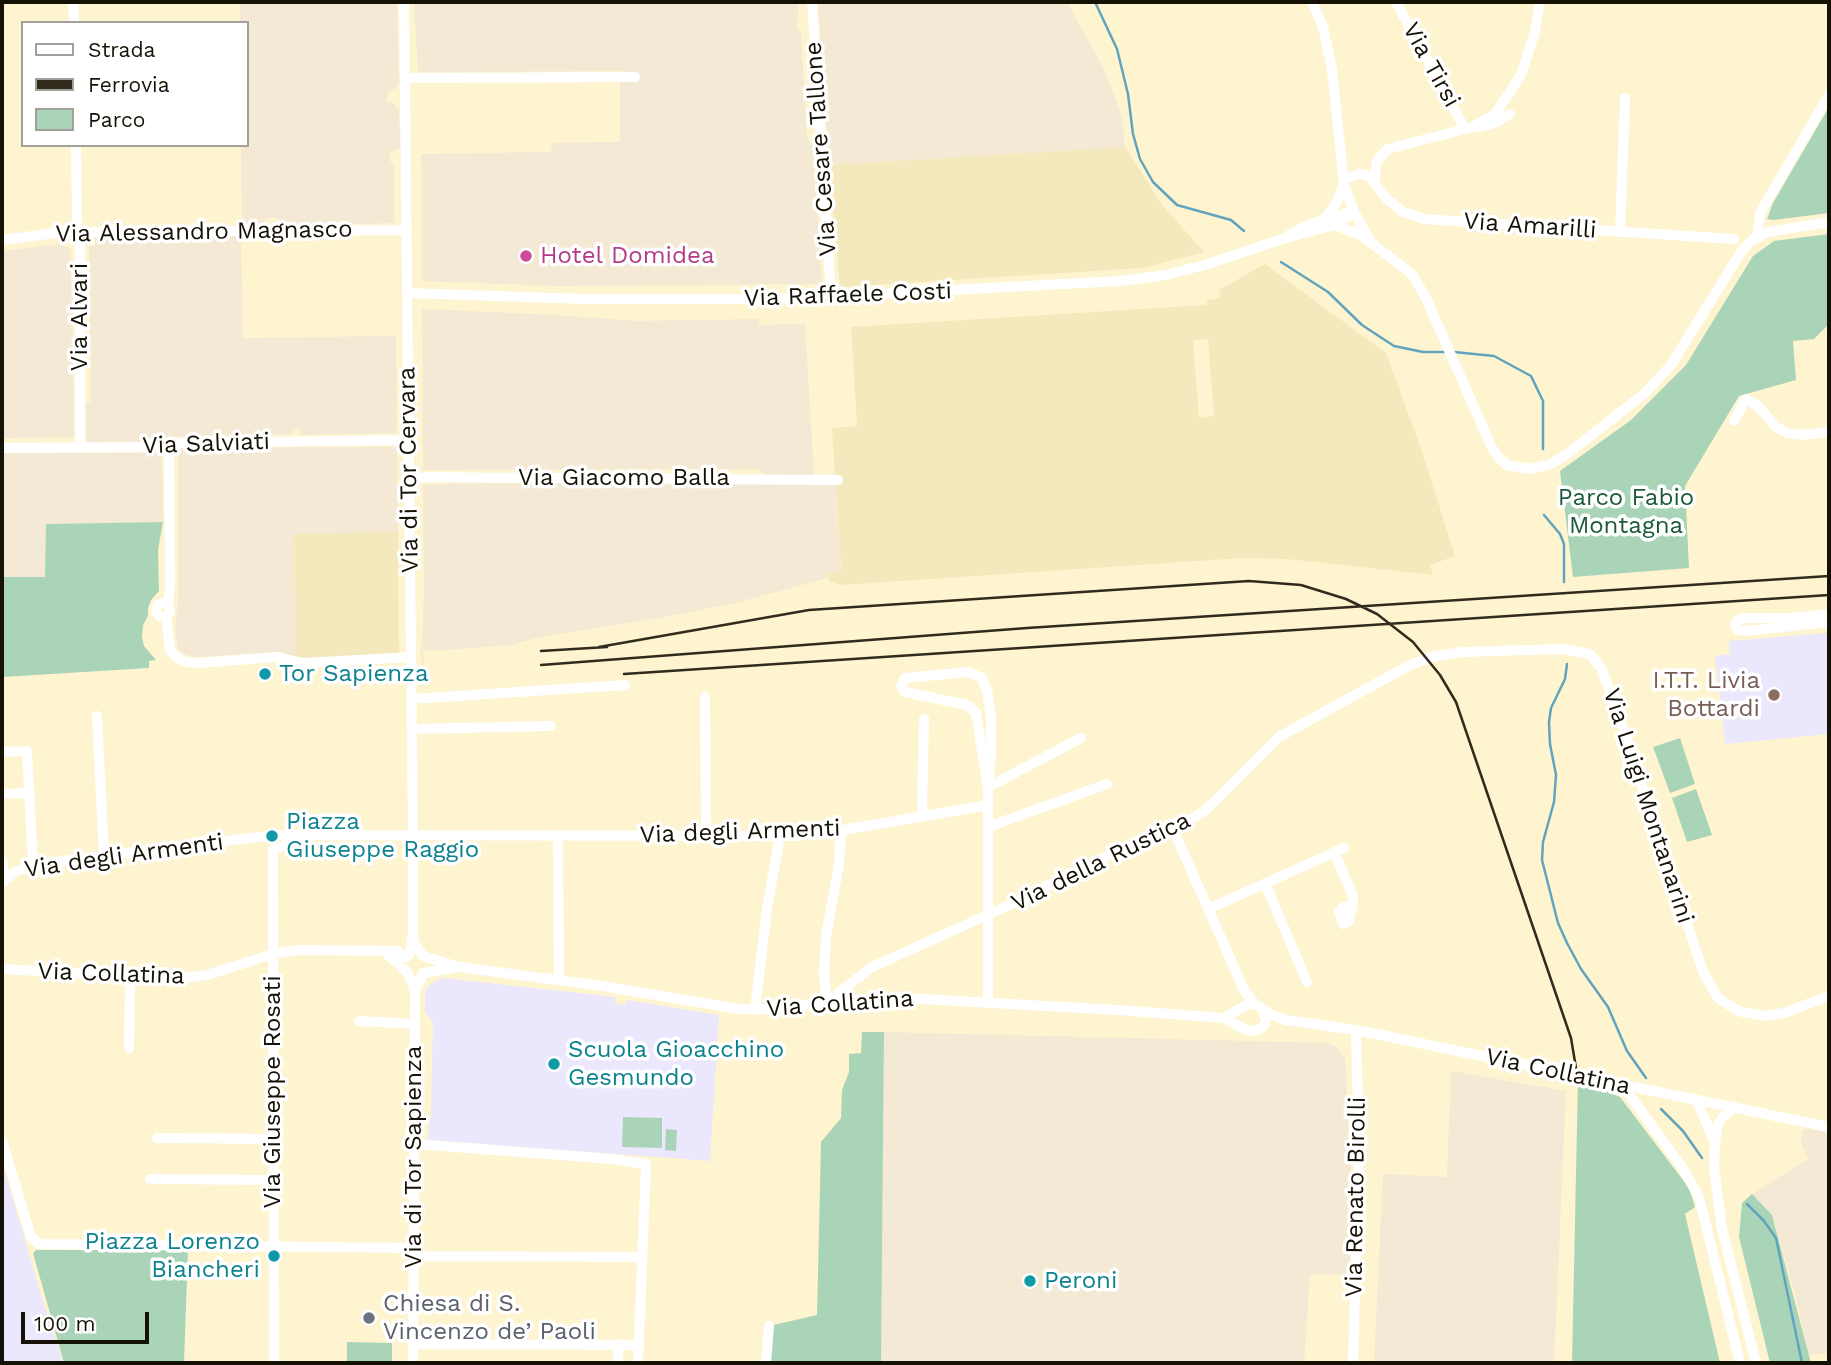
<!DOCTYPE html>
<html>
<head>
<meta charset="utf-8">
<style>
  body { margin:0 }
  #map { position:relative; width:1831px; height:1365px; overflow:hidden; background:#fef4cf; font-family:"Work Sans",sans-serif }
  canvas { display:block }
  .frame { position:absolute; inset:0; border:4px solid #151105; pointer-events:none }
  .legend { position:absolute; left:21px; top:21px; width:228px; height:126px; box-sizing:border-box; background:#fff; border:2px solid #a1a09b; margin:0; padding:9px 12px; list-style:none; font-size:21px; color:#151105 }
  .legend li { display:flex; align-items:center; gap:14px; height:35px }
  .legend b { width:35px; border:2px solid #a1a09b }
  .scale { position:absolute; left:21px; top:1312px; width:128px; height:32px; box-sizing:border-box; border:4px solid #151105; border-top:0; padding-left:9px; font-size:21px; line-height:24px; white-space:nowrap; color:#151105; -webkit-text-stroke:5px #fff; paint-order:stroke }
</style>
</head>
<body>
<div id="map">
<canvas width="1831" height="1365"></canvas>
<div class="frame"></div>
<ul class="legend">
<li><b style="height:9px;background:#fff"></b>Strada</li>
<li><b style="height:9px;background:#302b1c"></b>Ferrovia</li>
<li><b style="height:19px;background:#aad4b8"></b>Parco</li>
</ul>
<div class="scale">100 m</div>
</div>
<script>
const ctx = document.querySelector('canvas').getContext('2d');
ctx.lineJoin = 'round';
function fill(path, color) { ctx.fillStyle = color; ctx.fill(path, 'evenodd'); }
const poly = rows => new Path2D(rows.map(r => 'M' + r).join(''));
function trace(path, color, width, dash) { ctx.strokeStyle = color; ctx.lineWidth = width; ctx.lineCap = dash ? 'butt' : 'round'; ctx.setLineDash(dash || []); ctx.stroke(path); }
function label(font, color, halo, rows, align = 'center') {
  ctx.font = font + ' "Work Sans",sans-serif'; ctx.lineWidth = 7; ctx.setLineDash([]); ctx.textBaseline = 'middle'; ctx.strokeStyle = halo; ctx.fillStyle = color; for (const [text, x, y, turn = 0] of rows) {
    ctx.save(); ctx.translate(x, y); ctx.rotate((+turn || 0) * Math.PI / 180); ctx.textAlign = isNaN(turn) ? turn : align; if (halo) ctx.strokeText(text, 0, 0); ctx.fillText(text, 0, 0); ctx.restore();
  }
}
fill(poly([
  [1125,147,1163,206,1204,252,1143,268,840,287,829,165],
  [1265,264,1386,353,1422,451,1455,556,1430,565,1433,575,1287,559,1242,558,841,585,829,581,827,574,841,570,832,428,857,426,851,327,1207,305,1207,300,1220,298,1219,290],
  [1208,339,1214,416,1199,418,1193,340],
  [398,532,399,653,304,659,295,657,294,534]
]), '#f4e9bc');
fill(poly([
  [240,2,397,2,399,83,396,88,387,93,387,101,393,103,399,110,400,149,390,152,390,161,394,165,394,223,347,224,344,220,331,224,283,224,277,218,267,218,260,226,242,226,241,145,247,145,247,23,240,23],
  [414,2,799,2,797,29,801,32,807,139,813,145,822,284,557,286,422,281,421,154,551,152,552,143,620,142,620,82,626,77,625,71,418,72],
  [818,2,1067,2,1105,71,1122,117,1125,147,829,165],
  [241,235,243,338,396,336,397,433,302,435,300,429,294,429,292,434,166,437,149,438,144,442,91,443,87,441,86,403,91,402,89,246,95,246,95,237],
  [60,244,68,247,71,252,74,437,5,438,4,442,2,442,2,251],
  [422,309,557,315,634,321,759,319,759,325,805,324,814,476,764,476,760,469,423,470],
  [397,447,398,532,294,534,295,657,280,652,195,657,183,654,178,648,175,628,178,600,178,448],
  [2,453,157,453,162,458,163,522,47,524,45,577,2,577],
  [835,482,841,570,827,574,828,578,735,603,660,618,540,637,511,645,432,651,427,649,423,651,425,676,423,687,421,687,423,664,420,649,422,645,424,590,423,484],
  [884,1032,1327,1043,1337,1047,1345,1058,1351,1174,1350,1275,1310,1275,1304,1363,881,1363],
  [1451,1071,1566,1091,1554,1363,1374,1363,1383,1174,1447,1177],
  [1803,1129,1825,1131,1829,1143,1829,1353,1809,1355,1793,1286,1772,1215,1751,1195,1808,1159,1801,1143]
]), '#f3e9d4');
fill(poly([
  [1829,633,1829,734,1725,744,1715,656,1730,654,1729,641],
  [442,978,615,997,615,1004,625,1005,626,1000,719,1015,710,1161,428,1140,429,1120,431,1118,433,1022,425,1012,425,1000,426,989,432,983],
  [2,1162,38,1285,63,1363,2,1363]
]), '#ebe7fd');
fill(poly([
  [1829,107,1829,213,1773,220,1767,219,1773,203],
  [1829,234,1829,324,1814,339,1793,341,1796,380,1739,396,1685,486,1689,568,1573,577,1560,471,1631,420,1686,365,1753,256,1774,241],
  [163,522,158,550,159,591,151,600,148,608,148,616,143,625,142,637,144,646,156,660,149,661,149,668,2,677,2,577,45,577,46,524],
  [1680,738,1695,784,1670,793,1653,747],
  [1696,789,1712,835,1687,842,1672,798],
  [862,1032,884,1032,881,1363,766,1363,769,1326,817,1315,821,1142,841,1118,842,1090,849,1072,849,1054,861,1053],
  [1578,1080,1620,1097,1689,1188,1695,1207,1685,1214,1720,1363,1572,1363],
  [623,1117,662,1118,662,1148,622,1147],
  [666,1129,677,1130,676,1151,665,1150],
  [1752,1194,1772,1215,1811,1363,1770,1363,1739,1237,1742,1203],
  [36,1250,188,1250,184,1363,64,1363,33,1253],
  [347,1342,392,1343,392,1363,347,1363]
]), '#aad4b8');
trace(poly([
  [1095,2,1117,49,1128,94,1133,134,1140,159,1153,182,1177,205,1231,220,1244,231],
  [1281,262,1328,292,1362,325,1394,346,1423,352,1448,352],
  [1454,352,1494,356,1531,376,1543,401,1543,449],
  [1544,515,1560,534,1564,544,1564,582],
  [1567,664,1565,679,1551,708,1549,722,1550,744,1556,775,1554,802,1543,842,1542,860,1558,923,1567,943,1581,969,1608,1007,1627,1051,1646,1078],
  [1661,1109,1683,1131,1702,1158],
  [1747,1204,1764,1221,1776,1238,1802,1363]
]), '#62a3be', 2.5);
trace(poly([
  [73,2,74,23],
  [404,2,413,836,413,936,409,955],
  [812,2,831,297],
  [1312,2,1323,27,1332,70,1344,184,1354,212,1369,238],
  [1396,2,1465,129],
  [406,78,635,77],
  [1479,127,1495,123,1510,114],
  [76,145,77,226,80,238,80,448],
  [1343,179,1360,174,1369,176,1387,199,1403,212,1424,219,1734,239],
  [1374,181,1377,161,1388,149,1473,127,1495,114,1521,75,1535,31,1540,2],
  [1325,218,1337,202,1344,184],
  [1335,225,1361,235,1412,274,1425,296,1492,448,1499,458,1507,465,1531,469,1551,464,1570,452,1645,393,1671,365,1743,249,1751,241,1768,232,1829,222],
  [1620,232,1625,98],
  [1290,234,1313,223,1350,212],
  [1757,237,1760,213,1829,95],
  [2,240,63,232,407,230],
  [408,293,583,299,778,299,1121,281,1166,275,1208,264,1282,239,1335,225,1354,212],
  [1734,421,1746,399,1758,406,1776,427,1787,433,1802,435,1829,432],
  [2,448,147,447,177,443,409,440],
  [409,477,838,480],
  '156 610a7 7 0 1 1 14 0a7 7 0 1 1-14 0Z',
  [168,604,170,586,169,444],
  [1829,614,1791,618,1743,618,1738,620,1735,625,1737,630,1746,631,1829,622],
  [166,616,170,650,175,656,185,662,198,663,277,657,303,663,411,657],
  [705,697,706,836],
  [411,699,625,685],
  [97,716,104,857],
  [412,729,551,726],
  [2,752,27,751,33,865],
  [988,787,991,755,991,718,987,690,982,678,968,672,905,678,901,686,905,692,967,705,976,713,988,787,988,1003],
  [988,787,1081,738],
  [2,794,30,793],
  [922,817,924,719],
  [988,827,1107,784],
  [1173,829,1244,990,1255,1004],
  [558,835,559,980],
  [1334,852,1353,896,1353,904,1349,921,1343,924,1339,912,1342,908,1353,904],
  [2,860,4,874,2,882],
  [2,883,16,871,38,864,274,835,795,836,826,833,988,805],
  [1265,883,1307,982],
  [1208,909,1344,848],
  [412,938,415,945,423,956,459,967,602,986,739,1009,769,1009,842,1000,903,998,1118,1010,1224,1018,1244,1029,1253,1031,1260,1029,1265,1024,1266,1019,1263,1009],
  [385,952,408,973,415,992],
  [2,969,174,979,207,975,273,954,299,950,397,951,406,957],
  [827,1002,872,967,1005,907,1101,859,1197,816,1209,807,1279,737,1408,666,1431,657,1462,652,1562,649,1590,654,1601,668,1625,733,1703,972,1718,998,1738,1011,1765,1016,1784,1013,1829,996],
  [827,1002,824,975,826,936,839,864,841,831],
  [755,1010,767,908,780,836],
  [1224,1018,1248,1004,1255,1004,1270,1014,1286,1020,1356,1030,1829,1127],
  [359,1021,415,1024],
  [129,1048,130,978],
  [1623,1086,1682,1167,1699,1197,1740,1363],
  [1697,1101,1715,1143],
  [1733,1108,1722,1118,1718,1125,1715,1143,1714,1168,1722,1229,1756,1363],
  [157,1138,272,1139],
  [2,1141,31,1237,39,1244,414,1248],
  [415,1144,612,1159,646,1164,638,1363],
  [150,1179,272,1180],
  [414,1256,642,1257],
  [413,1344,639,1345],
  [274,1363,273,850,285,845,288,834],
  [413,1363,415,992,423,973,453,968],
  [618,1363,618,1344],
  [766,1363,769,1326],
  [1353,1363,1359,1152,1356,1030]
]), '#fff', 10);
trace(poly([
  [599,647,809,610,1249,581,1301,585,1346,599,1377,614,1413,642,1440,675,1456,702,1571,1038,1578,1080],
  [541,651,607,647],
  [541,665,1027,628,1829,576],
  [624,674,1829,595]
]), '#302b1c', 2.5);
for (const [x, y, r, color] of [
  [526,256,7,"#d1479c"],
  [265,674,7,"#0f9aa8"],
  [1774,695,7,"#8d6e63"],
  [272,836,7,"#0f9aa8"],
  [554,1064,7,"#0f9aa8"],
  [274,1256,7,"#0f9aa8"],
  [1030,1281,7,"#0f9aa8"],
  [369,1318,7,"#6b7280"]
]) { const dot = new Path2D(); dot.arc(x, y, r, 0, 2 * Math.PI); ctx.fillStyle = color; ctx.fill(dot); trace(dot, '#fff', 2.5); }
label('24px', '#151105', '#fff', [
  ["Via Tirsi",1431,65,61],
  ["Via Cesare Tallone",821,149,-94],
  ["Via Amarilli",1530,226,4],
  ["Via Alessandro Magnasco",204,232,-1],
  ["Via Raffaele Costi",848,295,-2],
  ["Via Alvari",80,317,-90],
  ["Via Salviati",206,444,-2],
  ["Via di Tor Cervara",409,470,-91],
  ["Via Giacomo Balla",624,478],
  ["Via Luigi Montanarini",1648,806,72],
  ["Via degli Armenti",740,832,-2],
  ["Via degli Armenti",124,856,-8],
  ["Via della Rustica",1101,862,-26],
  ["Via Collatina",111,974,2],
  ["Via Collatina",840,1004,-4],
  ["Via Collatina",1558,1072,12],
  ["Via Giuseppe Rosati",273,1092,-90],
  ["Via di Tor Sapienza",414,1157,-90],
  ["Via Renato Birolli",1356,1197,-89]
]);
label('24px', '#b23c85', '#fff', [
  ["Hotel Domidea",540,256]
], 'left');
label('24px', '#1b5b39', '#fff', [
  ["Parco Fabio",1626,498],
  ["Montagna",1626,526]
]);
label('24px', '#0d838f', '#fff', [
  ["Tor Sapienza",279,674],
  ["Piazza",286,822],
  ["Giuseppe Raggio",286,850],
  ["Scuola Gioacchino",568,1050],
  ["Gesmundo",568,1078],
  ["Piazza Lorenzo",260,1242,"right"],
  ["Biancheri",260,1270,"right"],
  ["Peroni",1044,1281]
], 'left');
label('24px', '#785e54', '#fff', [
  ["I.T.T. Livia",1760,681],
  ["Bottardi",1760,709]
], 'right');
label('24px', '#5b616d', '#fff', [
  ["Chiesa di S.",383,1304],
  ["Vincenzo de’ Paoli",383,1332]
], 'left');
</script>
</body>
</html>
